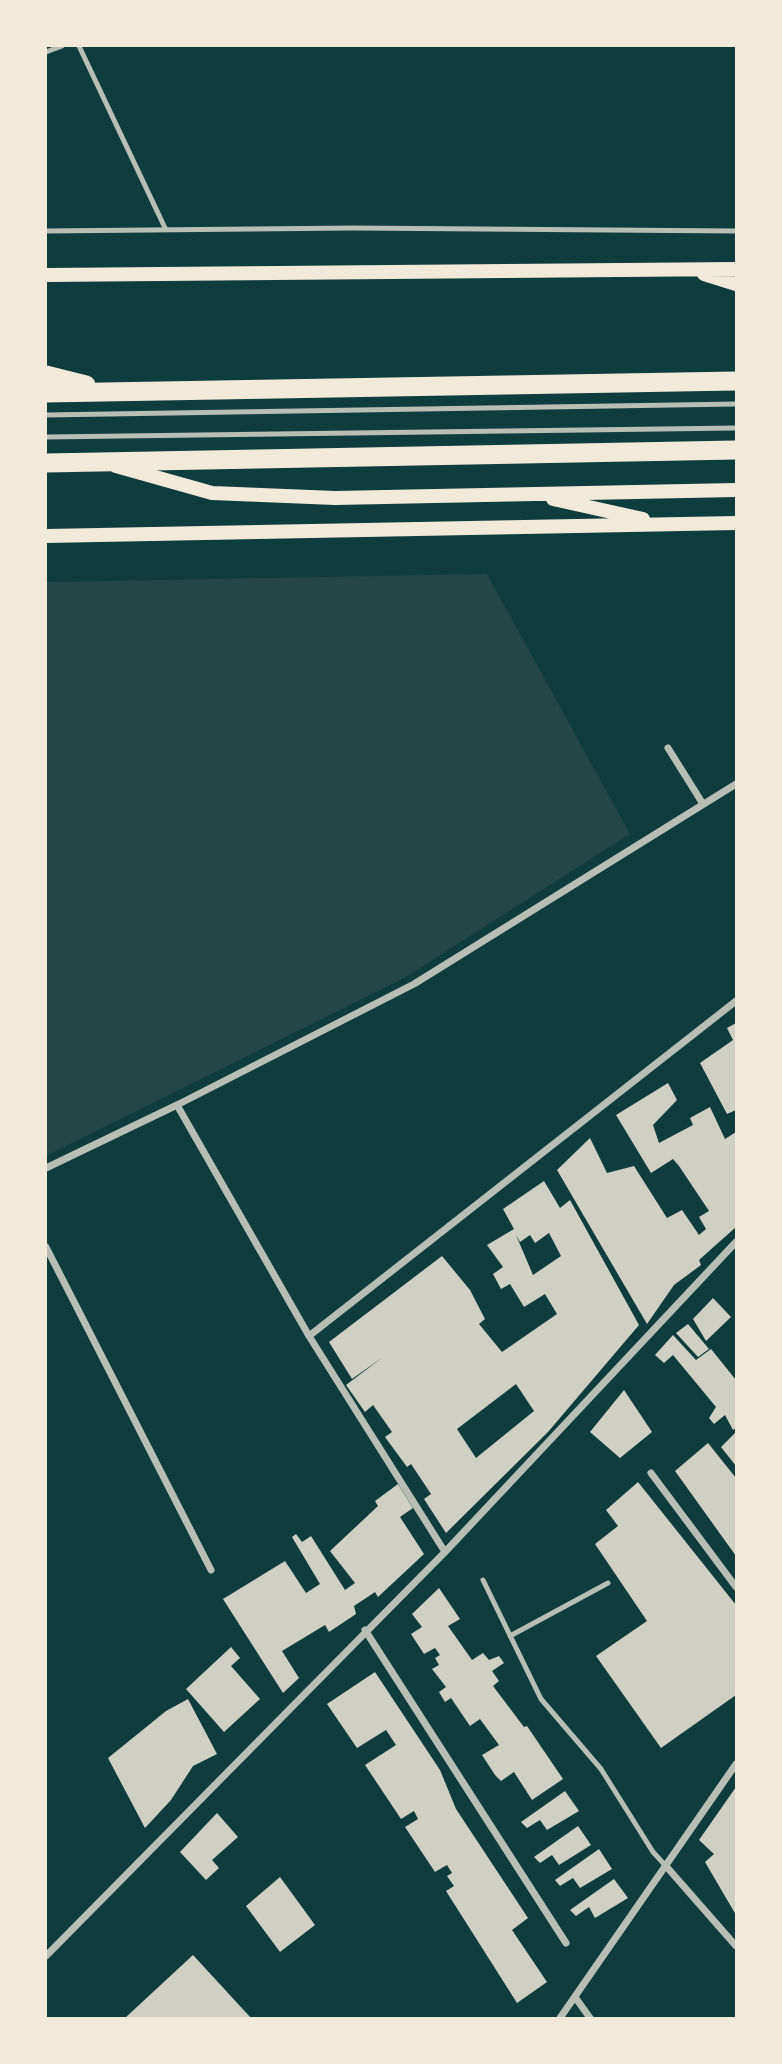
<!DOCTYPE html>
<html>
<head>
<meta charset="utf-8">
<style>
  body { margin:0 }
  #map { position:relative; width:782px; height:2064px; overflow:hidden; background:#0f3d3e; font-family:"Public Sans",sans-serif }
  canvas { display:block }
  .frame { position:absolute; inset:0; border:47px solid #f1e9da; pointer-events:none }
</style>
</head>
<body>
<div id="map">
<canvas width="782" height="2064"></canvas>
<div class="frame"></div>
</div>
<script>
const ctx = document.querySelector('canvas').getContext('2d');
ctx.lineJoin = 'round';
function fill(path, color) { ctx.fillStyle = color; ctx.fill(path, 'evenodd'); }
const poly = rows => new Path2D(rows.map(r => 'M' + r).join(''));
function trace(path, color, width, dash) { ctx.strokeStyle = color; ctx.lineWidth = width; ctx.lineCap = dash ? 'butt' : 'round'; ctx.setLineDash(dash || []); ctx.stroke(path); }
fill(poly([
  [487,574,630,834,404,978,46,1156,46,582]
]), '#244646');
fill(poly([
  [736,1023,736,1110,727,1114,700,1063,733,1040,727,1028],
  [668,1083,677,1100,653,1125,659,1143,693,1125,690,1118,710,1107,725,1139,736,1132,736,1227,699,1260,701,1265,674,1285,647,1324,557,1170,590,1138,607,1173,634,1166,667,1218,682,1210,699,1235,706,1229,699,1217,709,1211,679,1166,673,1159,651,1173,616,1115],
  [544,1181,560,1208,570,1200,639,1325,548,1432,446,1533,424,1499,431,1494,411,1464,407,1467,385,1437,392,1432,373,1405,365,1412,346,1385,383,1357,352,1379,329,1342,442,1256,470,1290,485,1319,479,1324,502,1352,557,1314,545,1294,524,1307,510,1284,501,1289,493,1274,503,1267,487,1245,514,1229,503,1209],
  [549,1233,561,1256,533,1275,516,1235,520,1242,530,1235,535,1243],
  [516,1384,534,1411,476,1458,457,1429],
  [713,1298,731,1317,706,1341,693,1319],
  [688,1324,709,1349,698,1357,676,1333],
  [673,1335,696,1360,711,1349,736,1380,736,1428,733,1430,725,1415,714,1424,709,1418,716,1407,673,1355,664,1363,655,1355],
  [624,1390,652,1432,620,1458,590,1432],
  [736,1432,736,1466,721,1447],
  [708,1443,736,1478,736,1556,675,1471],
  [638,1482,736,1605,736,1695,661,1748,596,1656,647,1621,595,1544,618,1526,606,1510],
  [398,1484,413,1508,400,1517,424,1554,378,1597,375,1592,354,1606,356,1614,329,1632,325,1625,282,1651,299,1678,283,1693,223,1599,285,1561,306,1593,320,1584,292,1537,296,1534,302,1542,311,1536,345,1590,355,1583,330,1551,378,1506,375,1501],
  [439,1588,460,1619,448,1626,472,1660,483,1653,489,1660,499,1656,504,1663,492,1671,499,1681,493,1686,524,1727,527,1726,563,1779,532,1800,514,1772,501,1781,495,1775,482,1755,499,1745,480,1719,470,1726,451,1698,445,1702,439,1692,446,1687,432,1669,439,1665,435,1658,440,1655,435,1648,424,1654,411,1634,422,1627,412,1614],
  [231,1647,240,1658,231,1666,260,1699,224,1732,186,1689],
  [375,1672,440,1770,456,1809,528,1918,512,1930,547,1982,517,2003,446,1891,454,1886,447,1876,452,1873,447,1865,435,1872,405,1827,418,1819,414,1811,401,1819,365,1765,396,1745,386,1730,357,1748,327,1704],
  [188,1699,217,1754,193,1766,171,1800,145,1828,108,1758,166,1711],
  [736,1787,736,1915,705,1862,714,1854,699,1840],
  [565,1791,579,1811,547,1830,540,1820,527,1828,521,1822],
  [217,1813,238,1837,212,1860,219,1868,206,1880,180,1852],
  [578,1826,591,1845,559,1865,552,1855,540,1863,534,1857],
  [599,1849,612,1869,580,1888,573,1878,560,1886,555,1880],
  [280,1877,315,1925,280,1952,246,1906],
  [614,1879,628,1898,595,1918,589,1907,576,1916,570,1910],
  [193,1955,251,2018,125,2018]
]), '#cfcfc3');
trace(poly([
  [79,46,166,230],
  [46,52,62,46],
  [46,231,354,228,736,231],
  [46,415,736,404],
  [46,437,736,428],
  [483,1580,541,1699,601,1769,653,1852,665,1865],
  [510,1636,608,1583]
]), '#b8beb3', 5);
trace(poly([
  [668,748,703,804],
  [177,1105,309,1336,445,1552],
  [46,1168,177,1105,414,984,736,784],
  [46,1247,211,1570],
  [309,1336,736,1001],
  [651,1473,736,1587],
  [365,1630,566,1943],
  [665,1865,736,1946],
  [46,1956,445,1552,736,1242],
  [575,1997,590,2018],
  [560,2018,736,1764]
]), '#b8beb3', 7);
trace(poly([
  [704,274,736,284],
  [46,275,736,269],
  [116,466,212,493,335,498,736,490],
  [553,499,643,519],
  [46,536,736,523]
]), '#f1e9da', 14);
trace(poly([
  [46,375,86,385],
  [46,393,736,381],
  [46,463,736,450]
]), '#f1e9da', 19);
</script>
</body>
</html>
